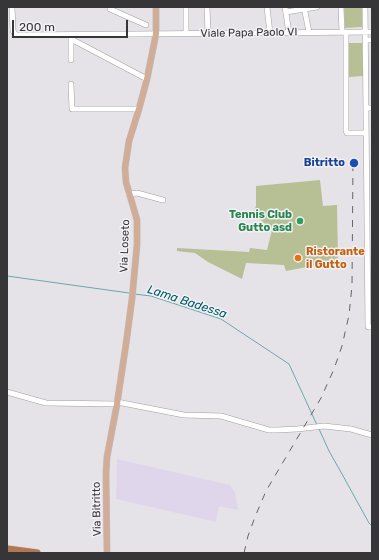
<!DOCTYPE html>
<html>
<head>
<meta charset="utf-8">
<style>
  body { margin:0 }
  #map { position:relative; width:379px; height:560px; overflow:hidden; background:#e6e3e8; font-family:Rubik,sans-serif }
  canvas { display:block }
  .frame { position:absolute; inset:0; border:8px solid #363537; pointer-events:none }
  .scale { position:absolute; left:12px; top:20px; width:116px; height:18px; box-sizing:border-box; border:2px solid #363537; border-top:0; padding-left:5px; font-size:12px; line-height:14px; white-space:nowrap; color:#363537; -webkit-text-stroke:3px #f3f0f6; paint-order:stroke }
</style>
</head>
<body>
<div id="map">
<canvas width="379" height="560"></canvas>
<div class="frame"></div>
<div class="scale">200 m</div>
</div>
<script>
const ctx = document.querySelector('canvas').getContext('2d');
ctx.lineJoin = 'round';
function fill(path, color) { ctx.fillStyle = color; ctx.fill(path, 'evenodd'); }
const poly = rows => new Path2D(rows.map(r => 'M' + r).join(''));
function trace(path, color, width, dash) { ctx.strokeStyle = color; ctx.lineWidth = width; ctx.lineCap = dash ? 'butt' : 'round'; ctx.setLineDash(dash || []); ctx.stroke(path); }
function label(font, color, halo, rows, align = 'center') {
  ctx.font = font + ' Rubik,sans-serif'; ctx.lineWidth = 3; ctx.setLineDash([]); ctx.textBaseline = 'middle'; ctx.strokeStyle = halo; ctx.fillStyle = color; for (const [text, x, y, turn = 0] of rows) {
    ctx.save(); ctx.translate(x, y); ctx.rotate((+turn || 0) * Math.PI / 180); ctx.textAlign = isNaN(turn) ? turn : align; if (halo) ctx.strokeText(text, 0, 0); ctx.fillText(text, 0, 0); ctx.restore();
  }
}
fill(poly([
  [117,459,230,485,235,492,238,510,219,506,216,522,116,499]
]), '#dfd6eb');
fill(poly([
  [344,7,362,7,362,27,345,28],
  [348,43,362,43,363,76,349,77],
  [320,180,323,206,337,205,338,261,286,271,284,265,246,263,242,279,208,262,195,253,177,251,177,248,249,252,250,248,267,250,272,230,253,213,256,206,256,186]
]), '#b7bf95');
trace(poly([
  [7,276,129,293],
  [134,294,151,296,221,319,289,364,317,425],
  [319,429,329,451,342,474,369,523,372,526]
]), '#69a7ad', 1);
const minor = poly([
  [12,7,13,31,16,35,372,32],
  [186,7,186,33],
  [207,7,208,33],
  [267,7,270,33],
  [285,7,289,33],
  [304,7,309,32],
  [341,7,342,32],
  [365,7,368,327,372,327],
  [110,9,146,25],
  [286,12,317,7],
  [346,32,346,131,347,133,366,133],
  [71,37,71,60],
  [71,39,147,79],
  [365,40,372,40],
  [71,84,72,109,139,109],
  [366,108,372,108],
  [129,194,137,193,163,200],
  [7,392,46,403,117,404],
  [117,402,184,415,221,416,269,430,277,430,297,429,324,426,351,429,372,435]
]);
const major = poly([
  [107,553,106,473,107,457,117,404,126,344,132,299,137,245,137,220,126,182,125,168,129,141,139,109,147,79,156,34,156,7]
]);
const highway = poly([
  [7,549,37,553]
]);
trace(minor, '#a19ea3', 6);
trace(major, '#c3c2c3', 7);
trace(highway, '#c3c2c3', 8);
trace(minor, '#fff', 5);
trace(major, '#d1ad97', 6);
trace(highway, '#b27752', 7);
trace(poly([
  [244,553,248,536,255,517,266,491,321,398,334,369,342,346,349,315,352,286,353,161]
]), '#656366', 1, [7, 7]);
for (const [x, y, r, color] of [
  [354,163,5,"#1a4fb4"],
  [300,221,4,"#2e9e5b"],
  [298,258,4,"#e8710a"]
]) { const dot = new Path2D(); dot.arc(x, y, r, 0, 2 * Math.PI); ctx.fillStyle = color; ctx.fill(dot); trace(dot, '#f3f0f6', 1.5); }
label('11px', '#363537', '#f3f0f6', [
  ["Viale Papa Paolo VI",249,33,-1],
  ["Via Loseto",125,246,-88],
  ["Via Bitritto",97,509,-91]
]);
label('bold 11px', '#164399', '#f3f0f6', [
  ["Bitritto",345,163]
], 'right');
label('bold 11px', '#27864d', '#f3f0f6', [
  ["Tennis Club",292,215],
  ["Gutto asd",292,228]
], 'right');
label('bold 11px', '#c56008', '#f3f0f6', [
  ["Ristorante",306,252],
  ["il Gutto",306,265]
], 'left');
label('italic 12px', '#005e65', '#f3f0f6', [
  ["Lama Badessa",187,302,18]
]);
</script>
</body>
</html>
